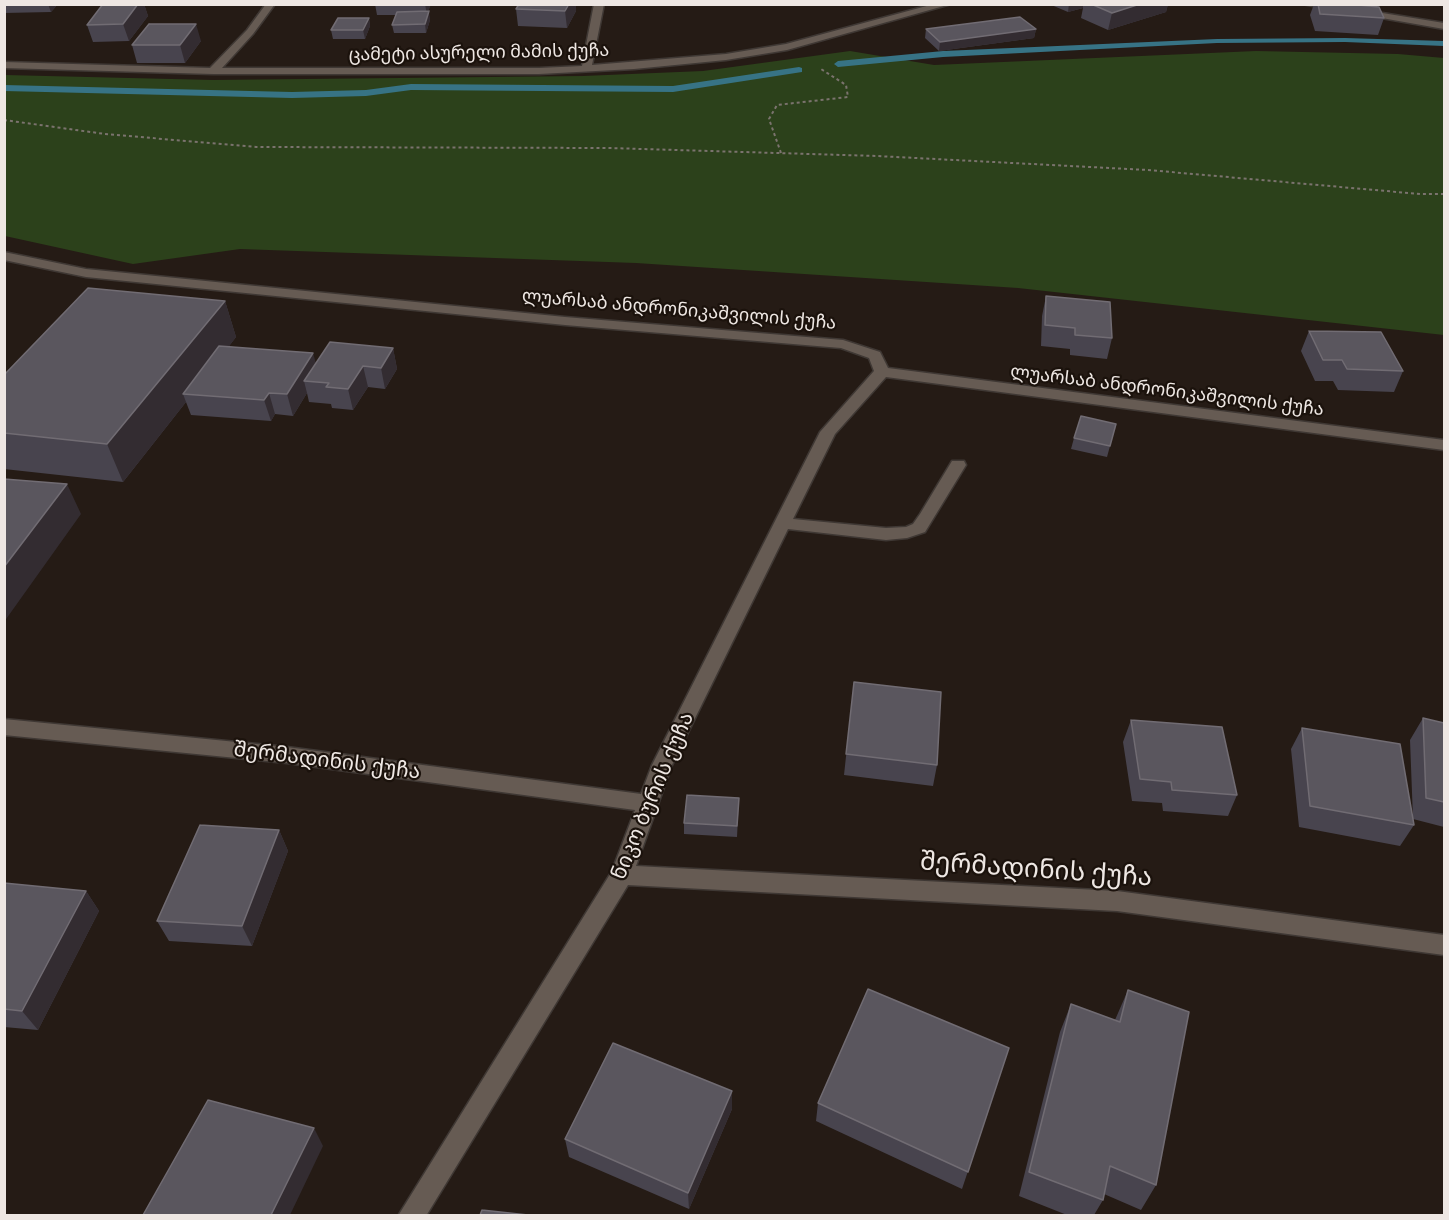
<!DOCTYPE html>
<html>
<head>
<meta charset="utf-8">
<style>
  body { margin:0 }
  #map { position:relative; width:1449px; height:1220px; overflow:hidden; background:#251b15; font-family:Karla,sans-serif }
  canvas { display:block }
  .frame { position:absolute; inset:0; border:6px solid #eee7e3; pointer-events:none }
</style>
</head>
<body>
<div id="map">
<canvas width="1449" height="1220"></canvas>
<div class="frame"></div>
</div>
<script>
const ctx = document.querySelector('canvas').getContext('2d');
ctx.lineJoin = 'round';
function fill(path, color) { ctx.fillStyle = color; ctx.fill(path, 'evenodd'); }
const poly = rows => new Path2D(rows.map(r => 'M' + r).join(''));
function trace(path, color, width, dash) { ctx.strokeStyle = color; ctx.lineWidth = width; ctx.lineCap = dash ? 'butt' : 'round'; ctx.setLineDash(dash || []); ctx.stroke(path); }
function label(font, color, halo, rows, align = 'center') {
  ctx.font = font + ' Karla,"Noto Sans Georgian",sans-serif'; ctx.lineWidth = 4.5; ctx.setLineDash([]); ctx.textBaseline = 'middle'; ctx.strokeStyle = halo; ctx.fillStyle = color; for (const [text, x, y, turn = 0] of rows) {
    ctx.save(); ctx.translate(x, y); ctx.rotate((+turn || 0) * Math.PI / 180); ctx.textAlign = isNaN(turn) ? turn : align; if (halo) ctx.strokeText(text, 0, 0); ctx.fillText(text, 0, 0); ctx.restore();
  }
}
fill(poly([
  [850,51,934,65,1256,51,1398,54,1444,58,1444,335,1018,288,636,263,240,249,133,264,5,236,5,75,213,80,583,76,703,71]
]), '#2c411b');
fill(poly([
  [1345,38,1444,41,1444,46,1345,42,1217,43,943,57,838,67,834,64,838,61,943,51,1217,39,1345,38],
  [799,67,802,68,802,72,673,92,411,90,366,96,292,98,4,91,4,85,292,92,366,90,411,84,673,86,799,67]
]), '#377385');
const minor = poly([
  [266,4,275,4,253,34,222,68,539,68,582,66,594,4,604,4,592,65,726,54,786,44,934,4,951,4,787,50,726,60,634,69,539,74,213,74,4,68,4,62,210,68,247,30,266,4],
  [1302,4,1327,4,1444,23,1444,29,1302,4],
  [4,252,86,269,565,317,843,340,880,352,888,368,1444,440,1444,450,886,377,835,434,793,519,886,528,906,527,913,524,920,514,952,461,964,461,966,465,925,532,907,538,886,540,788,529,672,765,636,866,1117,891,1444,935,1444,955,1117,911,628,885,426,1216,398,1216,612,871,635,810,287,763,4,735,4,719,287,747,641,794,652,765,820,432,874,371,869,358,841,348,565,325,86,277,4,260,4,252]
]);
trace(minor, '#3f3834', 3);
trace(poly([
  [4,120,105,134,256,147,609,148,877,156,1148,170,1420,194,1444,194],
  [781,153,769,119,777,105,848,97,846,85,821,69]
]), '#7b736e', 2, [3, 3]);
fill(minor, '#665b53');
fill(poly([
  [4,4,58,4,51,12,4,13],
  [101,4,144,4,148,16,129,41,93,42,87,25,102,7],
  [375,4,431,4,428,11,430,20,426,33,394,33,392,25,396,15,377,15],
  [519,4,576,4,576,11,567,28,518,26,516,9],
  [1049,4,1168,4,1166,12,1108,30,1081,18,1083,8,1068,12],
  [1314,4,1348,4,1384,18,1378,35,1315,31,1310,15],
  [369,18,370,26,365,39,333,39,331,30],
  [926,29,1036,29,1034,38,939,51,925,38],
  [201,41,185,63,137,63,132,45],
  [1046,296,1112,338,1107,359,1070,355,1070,349,1041,346,1042,316],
  [225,301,236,337,229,346,316,363,393,348,397,369,385,389,368,387,353,410,332,408,331,404,309,402,307,393,293,416,275,414,271,421,191,415,186,402,123,482,4,469,4,375],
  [1309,331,1403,371,1394,392,1338,390,1333,381,1315,381,1301,351],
  [1116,424,1107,457,1071,449,1074,438],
  [854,682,937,765,933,786,844,775],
  [1423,718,1444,723,1444,827,1413,819,1410,740],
  [1131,720,1237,795,1228,816,1163,811,1162,803,1132,801,1123,742],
  [1302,728,1414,825,1400,846,1299,827,1291,749],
  [739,798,737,837,684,834,684,823],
  [279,830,288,851,252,946,169,941,157,921],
  [4,883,86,891,99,911,38,1030,4,1027],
  [1128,990,1156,1185,1141,1210,1104,1194,1103,1200,1094,1215,1067,1215,1019,1196,1060,1032,1071,1004,1115,1020],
  [1009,1048,962,1189,816,1121,818,1103],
  [732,1091,732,1109,689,1209,569,1157,565,1139]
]), '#48444e');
fill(poly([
  [48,4,58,4,51,12],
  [138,4,144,4,148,16,129,41,123,24],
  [425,4,431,4,427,15],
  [569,4,576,4,576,11,567,28,565,11],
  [1069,4,1083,4,1083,8,1068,12],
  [1140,4,1168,4,1166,12,1108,30,1112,13],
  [429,11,430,20,426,33,425,24],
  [369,18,370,26,365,39,363,30],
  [196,24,201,41,185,63,180,45],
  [1036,29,1034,38,939,51,940,42],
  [225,301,236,337,192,395,183,394,186,402,123,482,107,444],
  [393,348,397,369,385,389,381,368],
  [313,353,319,374,304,381,307,393,293,416,287,394],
  [363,366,368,387,353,410,348,389],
  [269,393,275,414,271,421,264,400],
  [67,484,81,514,4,622,4,567],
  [279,830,288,851,252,946,242,926],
  [86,891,99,911,38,1030,22,1011],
  [732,1091,732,1109,689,1209,688,1193],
  [314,1128,323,1146,290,1215,271,1215]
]), '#332c31');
const building = poly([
  [103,4,138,4,123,24,87,25,103,4],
  [519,4,569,4,565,11,516,9,519,4],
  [1091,4,1140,4,1112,13,1091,4],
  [1318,4,1348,4,1379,7,1384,18,1320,14,1318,4],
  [429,11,425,24,392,25,397,12,429,11],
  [1020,17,1036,29,940,42,926,29,1020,17],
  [338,18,369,18,363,30,331,30,338,18],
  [149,24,196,24,180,45,132,45,149,24],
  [88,288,225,301,107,444,4,433,4,375,88,288],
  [1046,296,1110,302,1112,338,1075,335,1075,328,1045,325,1046,296],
  [1309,331,1381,332,1403,371,1347,369,1342,360,1323,360,1309,331],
  [330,342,393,348,381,368,363,366,348,389,326,387,329,383,304,381,330,342],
  [219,346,313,353,287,394,269,393,264,400,183,394,219,346],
  [1081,416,1116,424,1110,446,1074,438,1081,416],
  [4,479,67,484,4,567,4,479],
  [854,682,941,692,937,765,846,754,854,682],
  [1423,718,1444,723,1444,802,1426,798,1423,718],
  [1131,720,1222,727,1237,795,1172,790,1171,782,1140,779,1131,720],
  [1302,728,1400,744,1414,825,1310,806,1302,728],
  [687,795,739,798,737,826,684,823,687,795],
  [200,825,279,830,242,926,157,921,200,825],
  [4,883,86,891,22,1011,4,1009,4,883],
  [868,989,1009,1048,968,1172,818,1103,868,989],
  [1128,990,1189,1012,1156,1185,1110,1166,1103,1200,1029,1172,1071,1004,1120,1022,1128,990],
  [613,1043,732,1091,688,1193,565,1139,613,1043],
  [208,1100,314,1128,271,1215,143,1215,208,1100],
  [482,1210,528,1215,480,1215,482,1210]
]);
fill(building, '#5a565e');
trace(building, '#716c73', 1.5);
label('18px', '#eee7e3', '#1b120c', [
  ["ცამეტი ასურელი მამის ქუჩა",479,53,-1],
  ["ლუარსაბ ანდრონიკაშვილის ქუჩა",679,310,5],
  ["ლუარსაბ ანდრონიკაშვილის ქუჩა",1167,391,7]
]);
label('21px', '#eee7e3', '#1b120c', [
  ["შერმადინის ქუჩა",327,761,7],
  ["ნიკო ბურის ქუჩა",653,796,-67]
]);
label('26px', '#eee7e3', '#1b120c', [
  ["შერმადინის ქუჩა",1036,870,4]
]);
</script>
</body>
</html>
